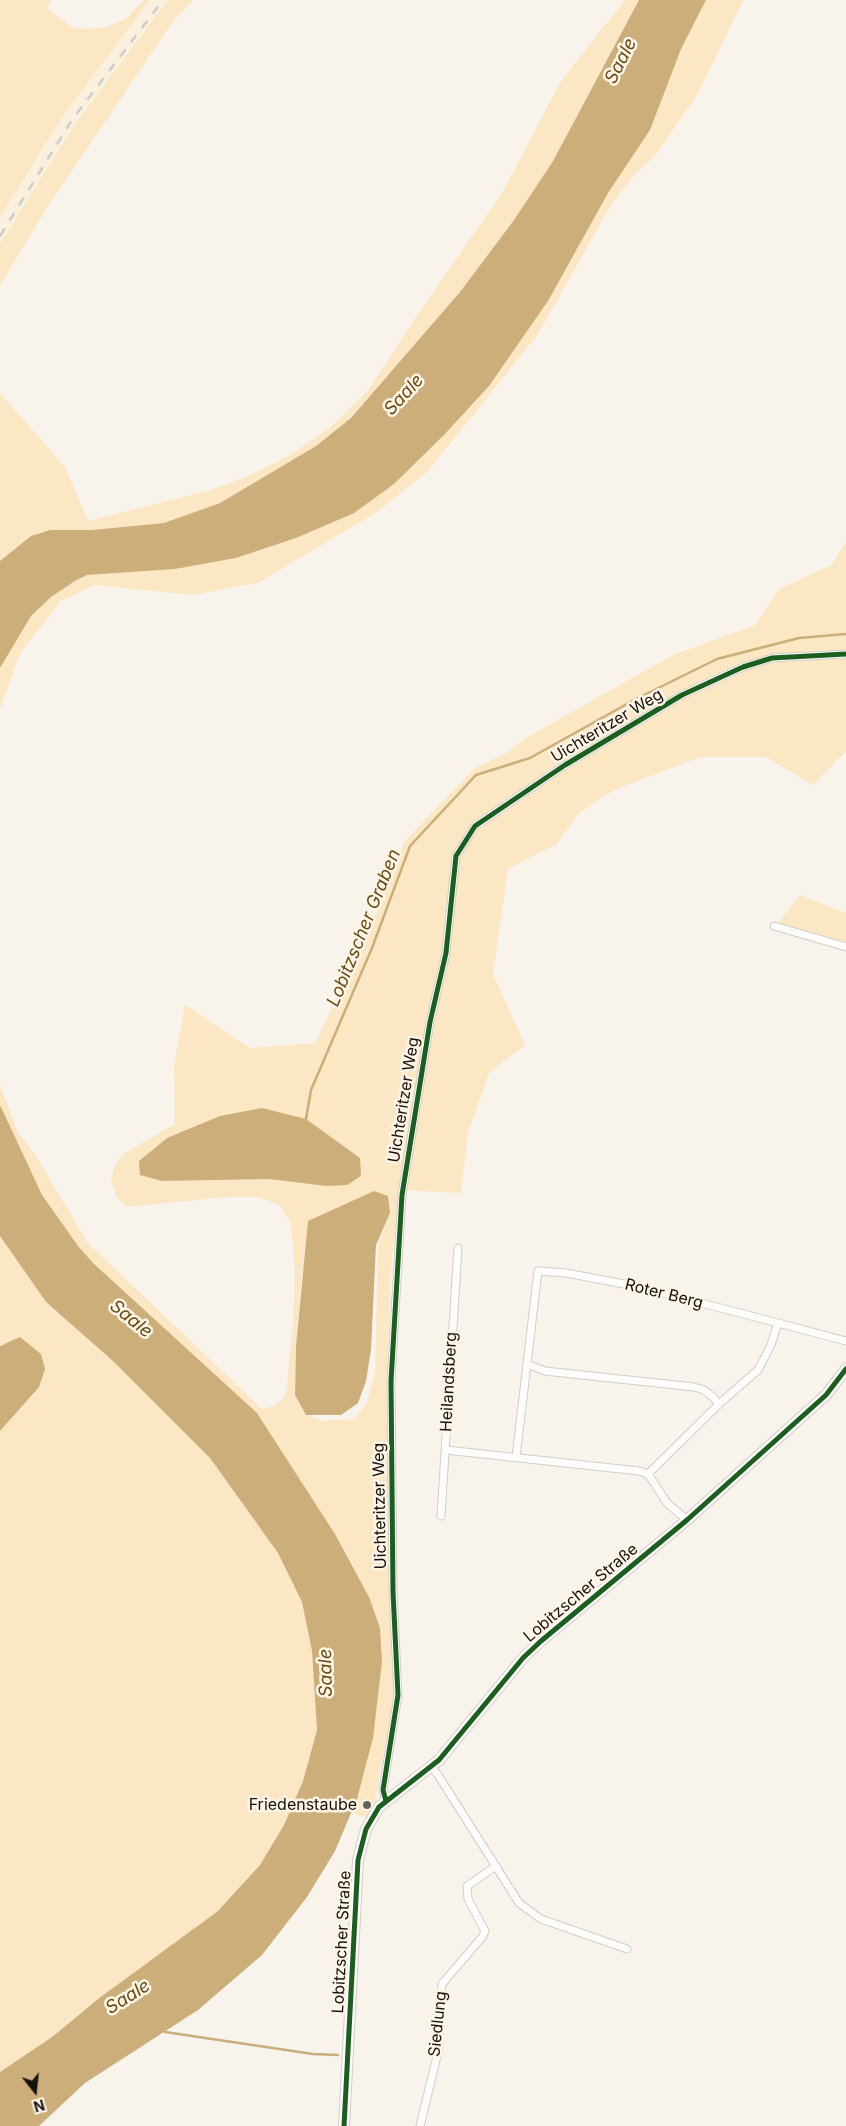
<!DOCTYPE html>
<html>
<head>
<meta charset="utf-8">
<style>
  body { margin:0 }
  #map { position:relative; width:846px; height:2126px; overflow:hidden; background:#f8f4ec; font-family:Inter,sans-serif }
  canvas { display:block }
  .north { position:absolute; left:10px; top:2066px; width:50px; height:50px; -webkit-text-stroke:4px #fef5e6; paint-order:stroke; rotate:164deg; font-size:14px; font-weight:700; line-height:20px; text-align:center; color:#15110b }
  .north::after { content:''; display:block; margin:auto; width:18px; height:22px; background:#15110b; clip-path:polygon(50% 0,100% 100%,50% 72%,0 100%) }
</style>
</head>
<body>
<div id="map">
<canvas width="846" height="2126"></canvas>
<div class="north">N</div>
</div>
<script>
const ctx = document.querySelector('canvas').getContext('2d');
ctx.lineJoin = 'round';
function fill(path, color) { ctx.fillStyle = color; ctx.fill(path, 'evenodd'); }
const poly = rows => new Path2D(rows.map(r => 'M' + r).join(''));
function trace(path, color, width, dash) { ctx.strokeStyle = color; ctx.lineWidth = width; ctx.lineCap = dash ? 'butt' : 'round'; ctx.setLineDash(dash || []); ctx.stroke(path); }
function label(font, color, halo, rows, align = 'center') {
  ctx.font = font + ' Inter,sans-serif'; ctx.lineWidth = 5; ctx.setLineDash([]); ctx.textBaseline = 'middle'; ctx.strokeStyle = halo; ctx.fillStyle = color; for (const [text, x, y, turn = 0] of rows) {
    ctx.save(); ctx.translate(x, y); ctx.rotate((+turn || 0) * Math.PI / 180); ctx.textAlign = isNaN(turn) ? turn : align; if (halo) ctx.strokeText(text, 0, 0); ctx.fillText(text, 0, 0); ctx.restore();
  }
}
fill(poly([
  [150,0,168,0,75,124,0,244,0,217,63,116]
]), '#faf0de');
fill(poly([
  [0,0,52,0,47,9,75,29,106,28,128,17,144,0,150,0,63,116,0,217],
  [168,0,193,0,175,19,157,45,49,205,0,285,0,244,75,124],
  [625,0,639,0,553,161,514,220,460,292,351,418,316,446,220,503,164,523,92,530,50,530,31,536,0,561,0,393,65,467,88,521,207,491,246,477,289,456,331,427,369,389,414,320,502,193,561,81],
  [706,0,743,0,700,90,655,156,635,174,611,205,538,334,428,471,374,514,258,583,192,595,95,585,61,601,20,653,0,709,0,668,15,642,31,616,51,597,75,581,87,575,175,569,236,558,296,538,322,526,394,484,444,435,489,386,548,301,608,193,650,130,681,49],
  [846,542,846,751,813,785,766,757,701,757,614,790,579,813,557,844,508,869,493,974,525,1045,489,1073,468,1133,461,1193,400,1190,391,1267,387,1381,394,1695,376,1794,376,1805,367,1817,353,1814,373,1738,369,1597,335,1534,257,1413,92,1263,78,1246,42,1195,5,1120,0,1105,0,1085,17,1131,36,1156,87,1242,262,1409,275,1406,286,1395,293,1326,295,1274,291,1223,279,1205,259,1197,227,1197,126,1207,116,1196,111,1180,114,1167,123,1154,175,1124,174,1065,185,1004,250,1048,315,1043,348,975,355,968,404,842,476,767,503,755,526,738,673,655,755,625,779,589,831,565],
  [220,1116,306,1119,359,1158,312,1184,270,1179,162,1181,139,1161,167,1138],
  [390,1213,378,1246,375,1374,366,1404,354,1419,322,1421,306,1415,295,1395,296,1346,302,1270],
  [800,895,846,913,846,943,777,924],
  [0,1236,46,1302,113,1361,210,1458,278,1553,302,1602,312,1651,317,1730,303,1781,284,1825,260,1865,218,1911,76,2016,52,2037,0,2072,0,1431,39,1387,2,1343,0,1346]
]), '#fce7c5');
fill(poly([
  [639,0,706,0,681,49,650,130,608,193,548,301,489,386,444,435,394,484,354,513,296,538,236,558,175,569,87,575,75,581,51,597,31,616,0,668,0,561,31,536,50,530,92,530,164,523,220,503,316,446,351,418,460,292,514,220,553,161],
  [0,1105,42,1195,78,1246,93,1263,257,1413,335,1534,369,1597,380,1628,382,1662,373,1738,357,1799,335,1851,307,1897,262,1955,198,2010,85,2083,39,2126,0,2126,0,2072,52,2037,98,1999,218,1911,260,1865,284,1825,303,1781,317,1730,312,1651,302,1602,278,1553,210,1458,113,1361,46,1302,0,1236],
  [262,1108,306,1119,360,1158,361,1176,347,1185,327,1186,269,1179,162,1181,140,1175,139,1161,167,1138,220,1116],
  [374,1191,388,1196,390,1213,376,1245,371,1349,366,1381,358,1403,341,1415,306,1415,295,1395,296,1346,308,1221],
  [20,1337,41,1354,45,1369,39,1387,0,1431,0,1346]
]), '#cbae7a');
trace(poly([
  [306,1119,311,1090,372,948,410,846,476,775,530,758,634,700,717,659,799,638,846,634],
  [165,2032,313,2054,338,2055]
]), '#cbae7a', 2.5);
const street = poly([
  [774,926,846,947],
  [778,1323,846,1341],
  [527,1364,545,1371,694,1387,704,1390,714,1398,719,1404,648,1474],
  [446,1450,639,1471,648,1474,667,1503,687,1520],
  [516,1457,538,1271,566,1273,640,1287,778,1323,771,1345,758,1370,719,1404],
  [441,1516,458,1248],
  [432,1768,438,1775,519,1903,541,1919,627,1949],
  [386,1801,383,1790,398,1695,393,1592,391,1381,402,1195,430,1022,446,953,456,856,475,826,565,765,682,695,743,667,772,658,846,654],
  [420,2126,438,2052,442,1984,483,1936,485,1931,468,1899,467,1886,496,1866]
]);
const secondary = poly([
  [344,2126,358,1860,366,1829,379,1807,439,1760,523,1658,541,1641,687,1520,826,1395,846,1369]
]);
trace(street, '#d2cec7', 9);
trace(secondary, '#d2cec7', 12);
trace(street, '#fefdfc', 7);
trace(secondary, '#fefdfc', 10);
trace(poly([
  [0,236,72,120,163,0]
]), '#cecdca', 2.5, [9, 9]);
trace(poly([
  [386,1801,383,1790,398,1695,393,1592,391,1381,402,1195,430,1022,446,953,456,856,475,826,565,765,682,695,743,667,772,658,846,654],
  [344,2126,358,1860,366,1829,379,1807,439,1760,523,1658,541,1641,687,1520,826,1395,846,1369]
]), '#1b5e20', 5);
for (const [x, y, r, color] of [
  [367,1805,5,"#64605a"]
]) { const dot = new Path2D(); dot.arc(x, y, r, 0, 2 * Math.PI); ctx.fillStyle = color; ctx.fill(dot); trace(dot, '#fef5e6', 2); }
label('16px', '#15110b', '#fef5e6', [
  ["Uichteritzer Weg",607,726,-31],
  ["Uichteritzer Weg",404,1100,-81],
  ["Roter Berg",664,1294,14],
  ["Heilandsberg",449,1382,-87],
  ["Uichteritzer Weg",380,1506,-91],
  ["Lobitzscher Straße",581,1593,-40],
  ["Lobitzscher Straße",342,1942,-87],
  ["Siedlung",438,2024,-84]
]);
label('16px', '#15110b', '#fef5e6', [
  ["Friedenstaube",357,1805]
], 'right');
label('italic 18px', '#674b14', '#fef5e6', [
  ["Saale",621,61,-63],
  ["Saale",404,395,-47],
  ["Lobitzscher Graben",364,928,-68],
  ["Saale",131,1319,39],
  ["Saale",326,1673,-91],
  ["Saale",128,1997,-32]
]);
</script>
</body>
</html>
